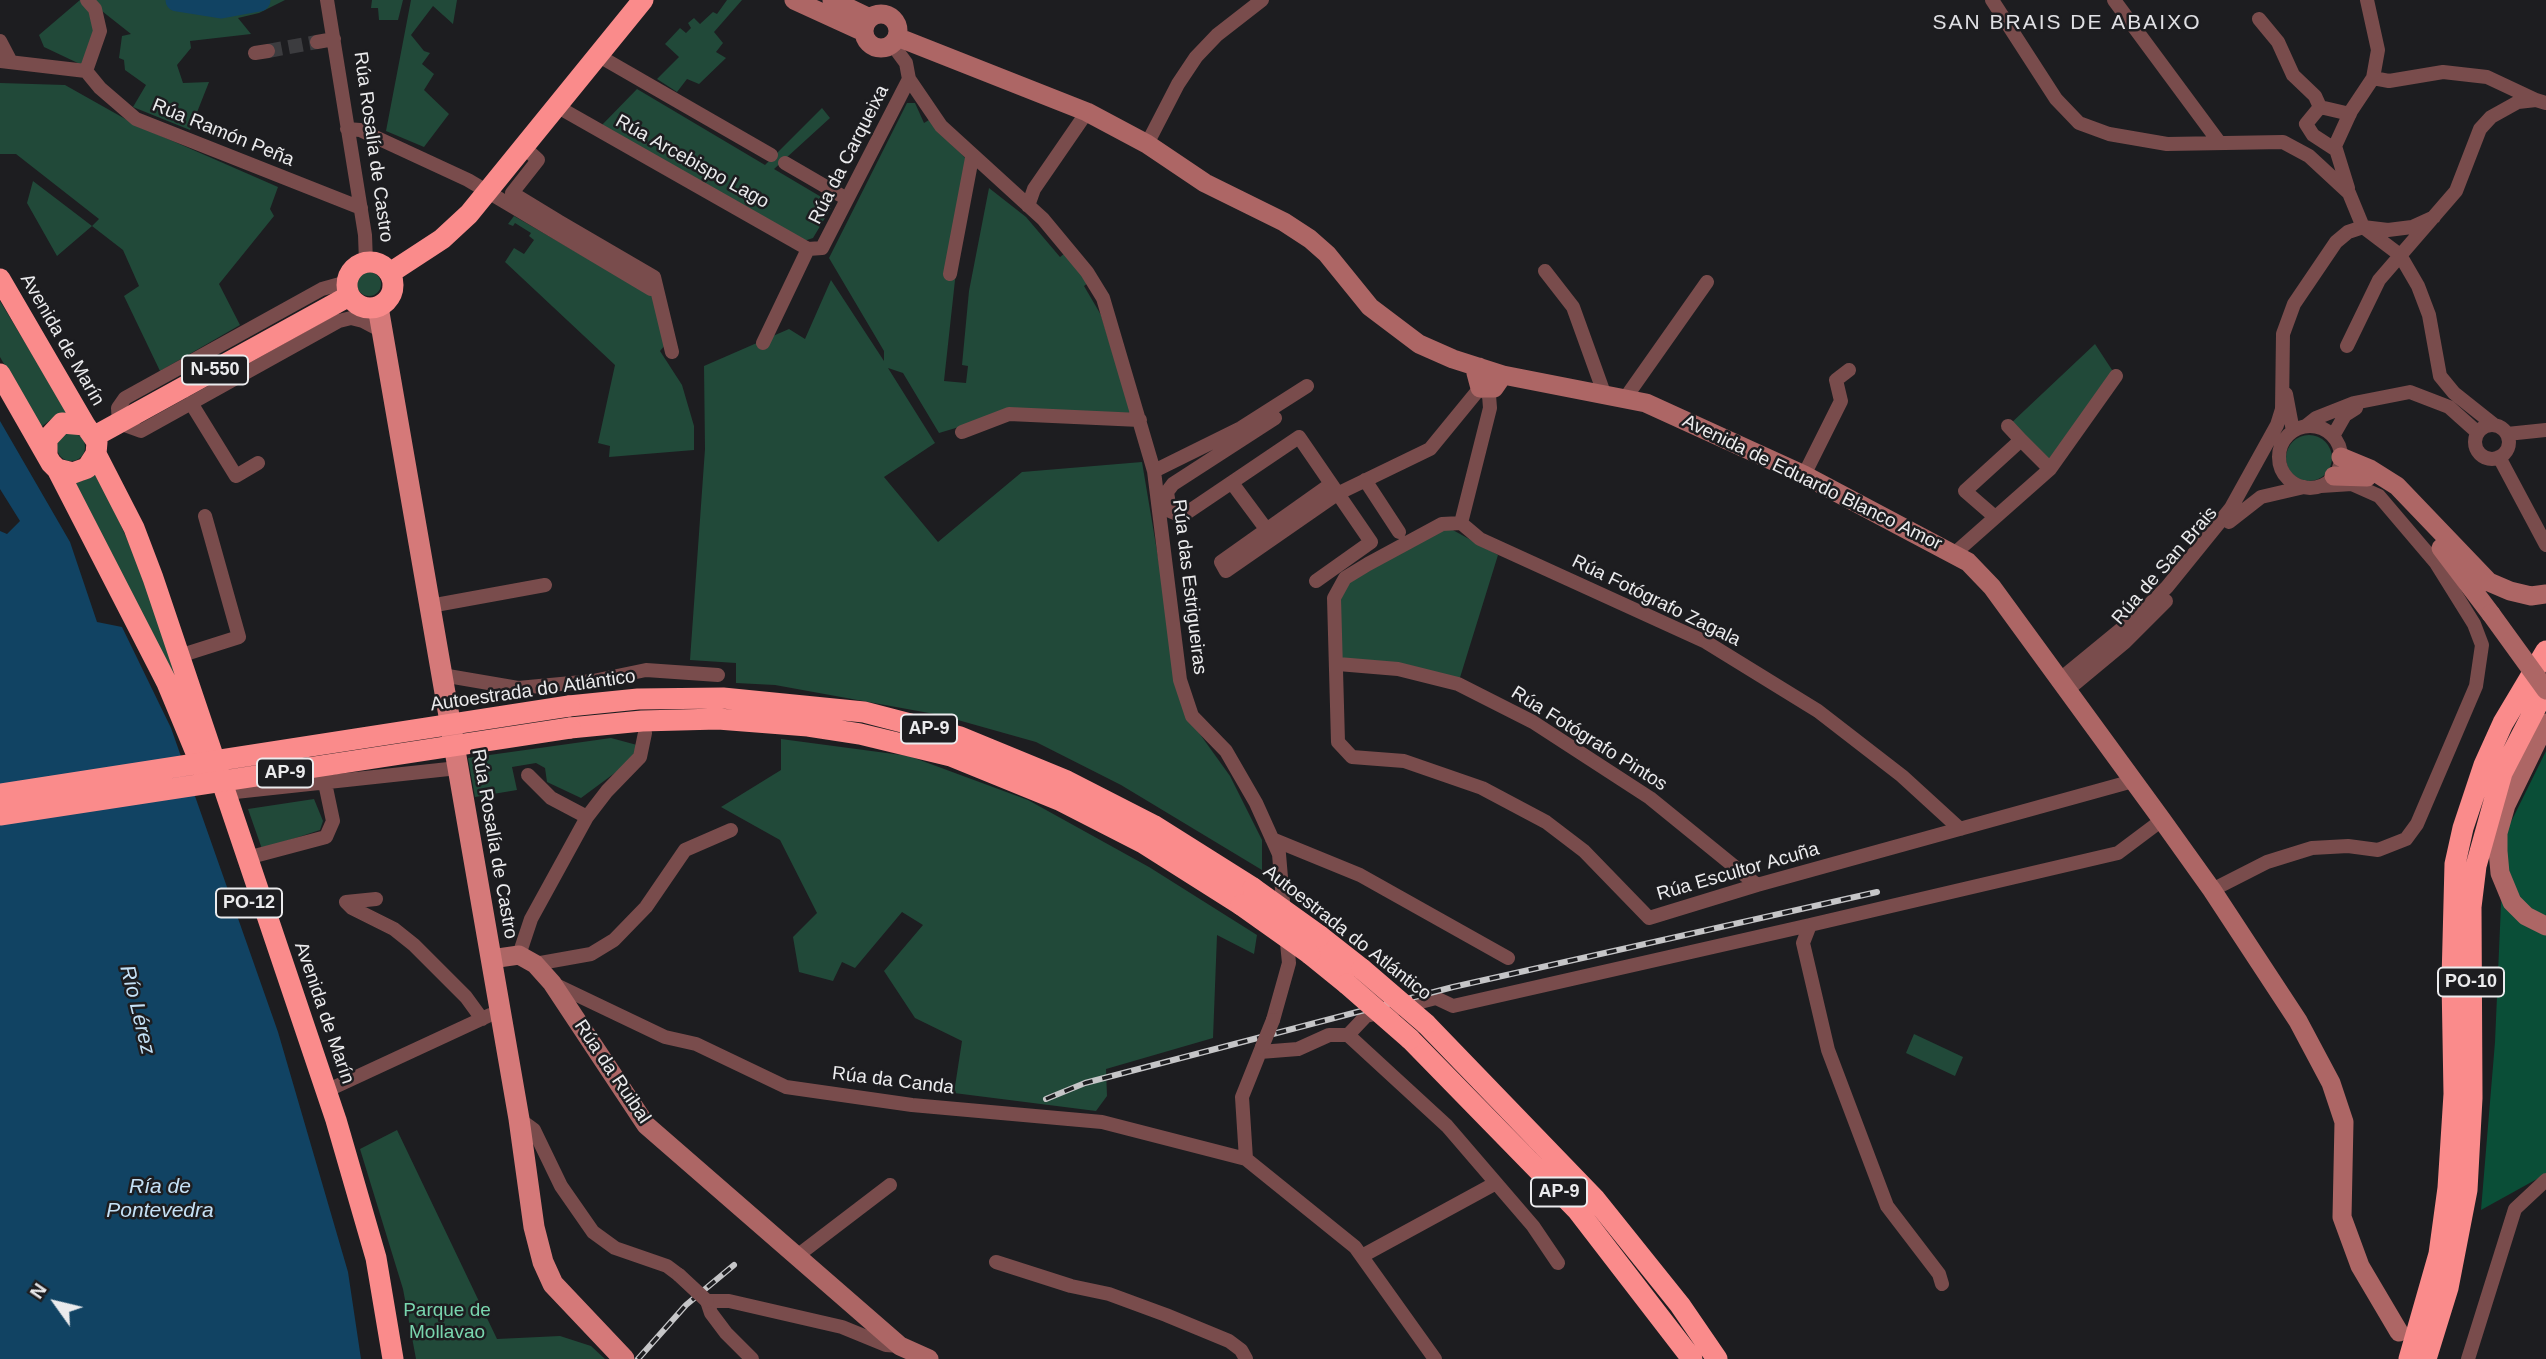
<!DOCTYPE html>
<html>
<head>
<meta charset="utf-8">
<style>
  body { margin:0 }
  #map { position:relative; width:2546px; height:1359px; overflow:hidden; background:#1d1d20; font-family:Arial,sans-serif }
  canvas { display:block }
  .north { position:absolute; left:21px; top:1268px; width:70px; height:70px; -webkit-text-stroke:5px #1d1d20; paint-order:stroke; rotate:304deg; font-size:19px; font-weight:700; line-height:28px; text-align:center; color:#ebebed }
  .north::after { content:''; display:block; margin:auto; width:24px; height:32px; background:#ebebed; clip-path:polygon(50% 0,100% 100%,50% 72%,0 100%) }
</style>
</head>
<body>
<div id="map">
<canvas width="2546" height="1359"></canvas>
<div class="north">N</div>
</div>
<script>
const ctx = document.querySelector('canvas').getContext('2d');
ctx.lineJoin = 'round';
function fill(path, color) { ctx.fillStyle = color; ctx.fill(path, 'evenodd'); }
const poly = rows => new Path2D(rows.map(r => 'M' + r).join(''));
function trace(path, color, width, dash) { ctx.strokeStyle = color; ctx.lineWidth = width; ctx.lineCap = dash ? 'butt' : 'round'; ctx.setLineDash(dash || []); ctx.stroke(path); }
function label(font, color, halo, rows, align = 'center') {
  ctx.font = font + ' Arial,sans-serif'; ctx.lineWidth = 5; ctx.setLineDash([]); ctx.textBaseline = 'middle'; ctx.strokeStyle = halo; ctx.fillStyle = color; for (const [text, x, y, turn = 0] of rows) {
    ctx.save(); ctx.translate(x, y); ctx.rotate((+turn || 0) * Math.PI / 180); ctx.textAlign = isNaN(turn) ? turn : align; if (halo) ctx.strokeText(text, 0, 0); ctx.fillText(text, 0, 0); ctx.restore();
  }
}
fill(poly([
  [80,0,87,5,95,34,82,65,44,47,39,35],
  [88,0,285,0,259,13,238,18,251,34,190,41,191,48,177,65,183,83,209,82,190,130,133,107,146,85,125,70,124,60,119,58,122,36,131,34],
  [372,0,403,0,398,20,379,20,378,8,371,8],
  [411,0,457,0,453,24,433,6,411,35,424,51,430,53,422,64,434,74,424,90,449,114,424,147,386,131],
  [727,0,742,0,714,32,723,43,716,52,726,58,699,84,687,79,677,92,657,79,679,57,665,44,680,28,686,33,691,28,688,23,694,18,700,24,713,12,717,14],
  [0,83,65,85,136,125,278,187,270,209,274,216,219,284,240,325,160,371,124,296,139,286,123,250,92,226,57,256,27,203,33,181,92,226,99,219,16,154,0,154],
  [637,89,765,165,822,108,830,118,774,169,828,201,831,208,813,238,804,241,601,126],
  [907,103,915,103,924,123,929,120,968,161,944,381,966,383,968,366,962,365,969,291,989,188,1026,217,1060,257,1069,250,1092,280,1084,286,1101,315,1131,413,1016,410,939,433,903,373,888,368,935,443,884,477,938,542,1022,472,1142,462,1184,712,1230,776,1262,840,1262,870,1121,785,1036,742,940,715,775,685,736,683,736,663,690,660,705,449,704,366,789,329,805,339,831,280,884,361,884,351,829,258],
  [514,216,656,298,666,344,660,351,682,385,694,426,694,450,609,457,610,446,598,443,615,365,505,262,514,248,524,254,534,240,529,236,531,233,515,223,513,226,508,224],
  '357 284a12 12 0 1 1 24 0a12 12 0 1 1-24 0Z',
  [0,301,68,414,50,420,40,428,0,357],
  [2095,344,2116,376,2050,469,2008,426],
  '57 447a14 14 0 1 1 28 0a14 14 0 1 1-28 0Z',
  '2286 458a23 23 0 1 1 46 0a23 23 0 1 1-46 0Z',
  [97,471,141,571,200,738,66,482,83,481],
  [1442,524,1498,555,1458,684,1338,664,1334,598,1345,578],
  [611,738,637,745,631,761,581,798,547,782,545,768,536,763,512,767,517,790,475,797,468,758],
  [781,739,909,756,1028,800,1149,867,1257,935,1254,954,1217,935,1213,1038,1106,1069,1107,1096,1096,1111,954,1093,962,1041,915,1018,884,971,923,925,902,912,855,968,842,962,833,981,799,972,793,937,817,913,780,840,721,807,781,770],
  [314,799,323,821,320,830,262,849,248,809],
  [1914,1034,1963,1057,1955,1076,1906,1053],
  [397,1130,497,1339,560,1336,591,1346,605,1359,416,1359,403,1289,360,1149]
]), '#214939');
fill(poly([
  [2546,751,2546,1174,2481,1210,2495,1042,2504,836]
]), '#0a4e37');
fill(poly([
  [0,421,70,542,97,622,122,627,171,728,278,1032,348,1272,361,1359,0,1359,0,531,7,534,20,521,0,489]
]), '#114363');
trace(poly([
  [177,0,221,7,259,0]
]), '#114363', 23);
trace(poly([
  [268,51,317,42]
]), '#3c3c3f', 14, [14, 7]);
trace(poly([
  [327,0,365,235,366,262],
  [1992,0,2056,99,2079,123,2109,134,2167,144,2283,142,2309,156,2349,193,2363,227,2400,255,2418,286,2429,315,2440,376,2454,393,2493,424],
  [2114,0,2219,142],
  [2259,19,2278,42,2293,75,2315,96,2320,107],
  [0,41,11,62],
  [317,42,334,39],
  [892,44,906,63,909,79,941,126,1043,219,1087,272,1103,298,1154,471,1180,680,1192,716,1226,751,1256,803,1279,854,1284,913],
  [255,53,268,51],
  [599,56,771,155],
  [0,61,86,71],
  [86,71,100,88,136,119,361,208],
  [86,71,100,31,95,9,87,0],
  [2373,78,2389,81,2443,72,2487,77,2536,100],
  [558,107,808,249,822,248,909,79],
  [347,129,360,130,468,180,651,289],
  [1147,144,1178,84,1196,57,1217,35,1262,0],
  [525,148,538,160,512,193,558,221,563,229],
  [2336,150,2313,135,2306,124,2320,107,2350,114],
  [785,163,847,199],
  [2348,188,2335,146,2351,111,2373,78,2378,50,2367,0],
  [1028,206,1034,189,1087,112],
  [558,221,654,277,672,352],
  [1545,271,1573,307,1604,393],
  [950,274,972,158],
  [347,282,322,289,125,398,118,408,119,423,141,431,339,321,351,318,363,321,382,331],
  [763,343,808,249],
  [2347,346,2379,280,2456,191,2480,129,2491,117,2518,102,2536,100,2546,103],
  [2286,394,2293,431],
  [1626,397,1707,282],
  [191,403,236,476,258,463],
  [1275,418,1173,484,1167,492,1170,511,1182,516,1299,437,1371,542,1316,581],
  '2475 442a17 17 0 1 1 34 0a17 17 0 1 1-34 0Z',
  [2008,426,2021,440],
  [2306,426,2316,418,2354,403,2410,392,2449,407,2477,432],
  '2279 457a31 31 0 1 1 62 0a31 31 0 1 1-62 0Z',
  [962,432,1009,414,1140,420],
  [2507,434,2546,430],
  [2333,436,2345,415,2356,408],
  [2499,457,2546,545],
  [1154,471,1241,428,1307,386],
  [1804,475,1841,401,1836,380,1849,370],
  [1365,480,1399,532],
  [1232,483,1272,537],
  [1331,484,1221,562,1226,571,1337,494,1430,449,1480,388,1489,395,1490,408,1461,523,1442,524,1368,564,1345,578,1334,598,1338,742,1352,757,1404,761,1482,788,1546,822,1584,851,1649,918,1757,885,2133,781],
  [1995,517,1965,491,2021,440,2050,469],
  [2229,522,2261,497,2304,487],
  [1461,523,1480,539,1706,642,1818,711,1902,776,1960,829],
  [1955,553,2050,469,2116,376],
  [430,606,545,585],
  [179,656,239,637,205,516],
  [1338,664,1398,669,1458,684,1533,722,1650,798,1757,885],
  [442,675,518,688,593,681,646,670,718,675],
  [2058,681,2142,612,2167,587,2231,508,2277,425,2282,409,2283,334,2294,304,2336,242,2348,232,2363,227,2388,230,2412,227,2434,217],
  [2066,691,2125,642,2166,601],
  [226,793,458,768],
  [587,817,607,791,640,757,645,733],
  [1272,839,1360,875,1508,958],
  [247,858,326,837,333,821,325,783],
  [2212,890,2267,862,2312,848,2348,846,2378,850,2406,839,2417,824,2476,686,2482,645,2474,624,2436,563,2379,496,2352,484,2321,486],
  [376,899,346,902,352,908,394,929,414,945,466,997,482,1019],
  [519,955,531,919,587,817,551,798,528,775],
  [535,964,591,954,614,940,646,907,685,850,731,830],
  [554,984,665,1037,696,1044,786,1087,912,1105,1102,1122,1246,1159,1355,1247,1435,1359],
  [1273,1020,1289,963,1286,933],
  [1348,1035,1366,1016,1436,998,1453,1006,1810,925],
  [1260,1052,1298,1049,1329,1035,1348,1035,1447,1126,1533,1226,1558,1263],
  [326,1091,490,1015],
  [519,1119,534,1130,561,1186,593,1232,615,1248,667,1266,679,1275],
  [1246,1159,1242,1097,1262,1047],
  [797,1256,890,1185],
  [1362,1256,1496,1183],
  [996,1262,1071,1286,1109,1294,1166,1315,1229,1341,1241,1350,1246,1359],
  [1942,1284,1939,1274,1887,1206,1828,1050,1803,943,1810,925,2118,853,2162,820],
  [752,1359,726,1333,711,1313,707,1301,729,1301,842,1327,886,1345,899,1346],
  [2468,1359,2515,1209,2546,1180]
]), '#794c4c', 14);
trace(poly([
  [794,0,864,32],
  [832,0,870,18],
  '864 31a17 17 0 1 1 34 0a17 17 0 1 1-34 0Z',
  [897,37,1087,112,1147,144,1205,183,1284,222,1310,239,1327,254,1370,307,1419,344,1453,359,1503,375,1646,403,1804,475,1968,562,1992,587,2162,820,2212,890,2298,1021,2331,1083,2344,1122,2342,1217,2360,1266,2399,1332],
  [1479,367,1476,373,1480,388,1494,388,1503,375],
  [2341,457,2370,469,2397,486,2489,582,2510,591,2531,596,2546,594],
  [2334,476,2367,477],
  [2441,548,2491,614],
  [2546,723,2506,805,2498,833,2498,851,2500,873,2512,902,2526,916,2546,926],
  [491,959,519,955,535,964,552,983,646,1125,900,1346,929,1359]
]), '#ad6665', 19);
trace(poly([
  [378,307,519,1119,534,1227,543,1262,553,1284,624,1359]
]), '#d57979', 21);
trace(poly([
  '347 285a23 23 0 1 1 46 0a23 23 0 1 1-46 0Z',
  [390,273,442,239,469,214,643,0],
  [0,279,85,425],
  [0,374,51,463,57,469,73,473,87,468,96,454,97,442,85,425,62,423,47,439,47,455],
  [95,436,349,296],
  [96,454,134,528,153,578,336,1120,376,1258,393,1359],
  [57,469,167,683,204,772],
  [569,706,638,699,723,698,864,712,960,737,1067,781,1153,825,1253,888],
  [570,728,642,721,718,719,808,726,860,734,951,756,1059,800,1143,843,1241,905],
  [1320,936,1362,969],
  [1310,954,1347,984],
  [1426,1024,1595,1199,1680,1305,1717,1359],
  [1410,1039,1578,1211,1692,1359],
  [2409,1359,2439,1254,2448,1188,2454,1094,2452,980,2455,864,2463,828,2484,765,2503,723,2546,651],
  [2426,1359,2448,1288,2467,1190,2472,1098,2471,907,2476,866,2502,773,2546,688]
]), '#fa8b8b', 21);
const rail = poly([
  [1046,1099,1085,1083,1453,987,1877,892],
  [638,1359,686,1305,734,1265]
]);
trace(rail, '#c5c5c7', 6);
trace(rail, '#1d1d20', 3.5, [10]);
trace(poly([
  [1262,1047,1273,1020],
  [679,1275,707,1301]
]), '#794c4c', 14);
trace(poly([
  [2491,614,2546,690]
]), '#ad6665', 19);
trace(poly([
  [0,794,569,706],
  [0,815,570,728],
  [1253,888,1320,936],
  [1241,905,1310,954],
  [1362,969,1426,1024],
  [1347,984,1410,1039]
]), '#fa8b8b', 21);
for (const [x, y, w] of [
  [215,370,66],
  [929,729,56],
  [285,773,56],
  [249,903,66],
  [2471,982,66],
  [1559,1192,56]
]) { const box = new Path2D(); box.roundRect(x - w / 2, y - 14.5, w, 29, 5); ctx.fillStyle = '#1d1d20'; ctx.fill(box); trace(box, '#ebebed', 2); }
label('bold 18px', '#ebebed', null, [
  ["N-550",215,370],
  ["AP-9",929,729],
  ["AP-9",285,773],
  ["PO-12",249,903],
  ["PO-10",2471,982],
  ["AP-9",1559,1192]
]);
label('19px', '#ebebed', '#1d1d20', [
  ["Rúa Ramón Peña",223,133,22],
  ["Rúa Rosalía de Castro",373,147,82],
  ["Rúa da Carqueixa",849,155,-63],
  ["Rúa Arcebispo Lago",692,162,29],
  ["Avenida de Marín",62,340,60],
  ["Avenida de Eduardo Blanco Amor",1812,483,26],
  ["Rúa de San Brais",2165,566,-49],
  ["Rúa das Estrigueiras",1189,587,83],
  ["Rúa Fotógrafo Zagala",1656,601,26],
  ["Autoestrada do Atlántico",533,691,-8],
  ["Rúa Fotógrafo Pintos",1589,739,32],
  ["Rúa Rosalía de Castro",494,844,80],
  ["Rúa Escultor Acuña",1738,872,-16],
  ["Autoestrada do Atlántico",1347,933,38],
  ["Avenida de Marín",324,1013,71],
  ["Rúa da Ruibal",612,1072,56],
  ["Rúa da Canda",893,1081,7]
]);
label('19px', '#79d5ae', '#1d1d20', [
  ["Parque de",447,1311],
  ["Mollavao",447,1333]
]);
ctx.letterSpacing = '2px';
label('21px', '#e0e0e4', '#1d1d20', [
  ["SAN BRAIS DE ABAIXO",2067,23]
]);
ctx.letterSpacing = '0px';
label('italic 21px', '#c5e1f6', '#1d1d20', [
  ["Río Lérez",137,1010,76],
  ["Ría de",160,1187],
  ["Pontevedra",160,1211]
]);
</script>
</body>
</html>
